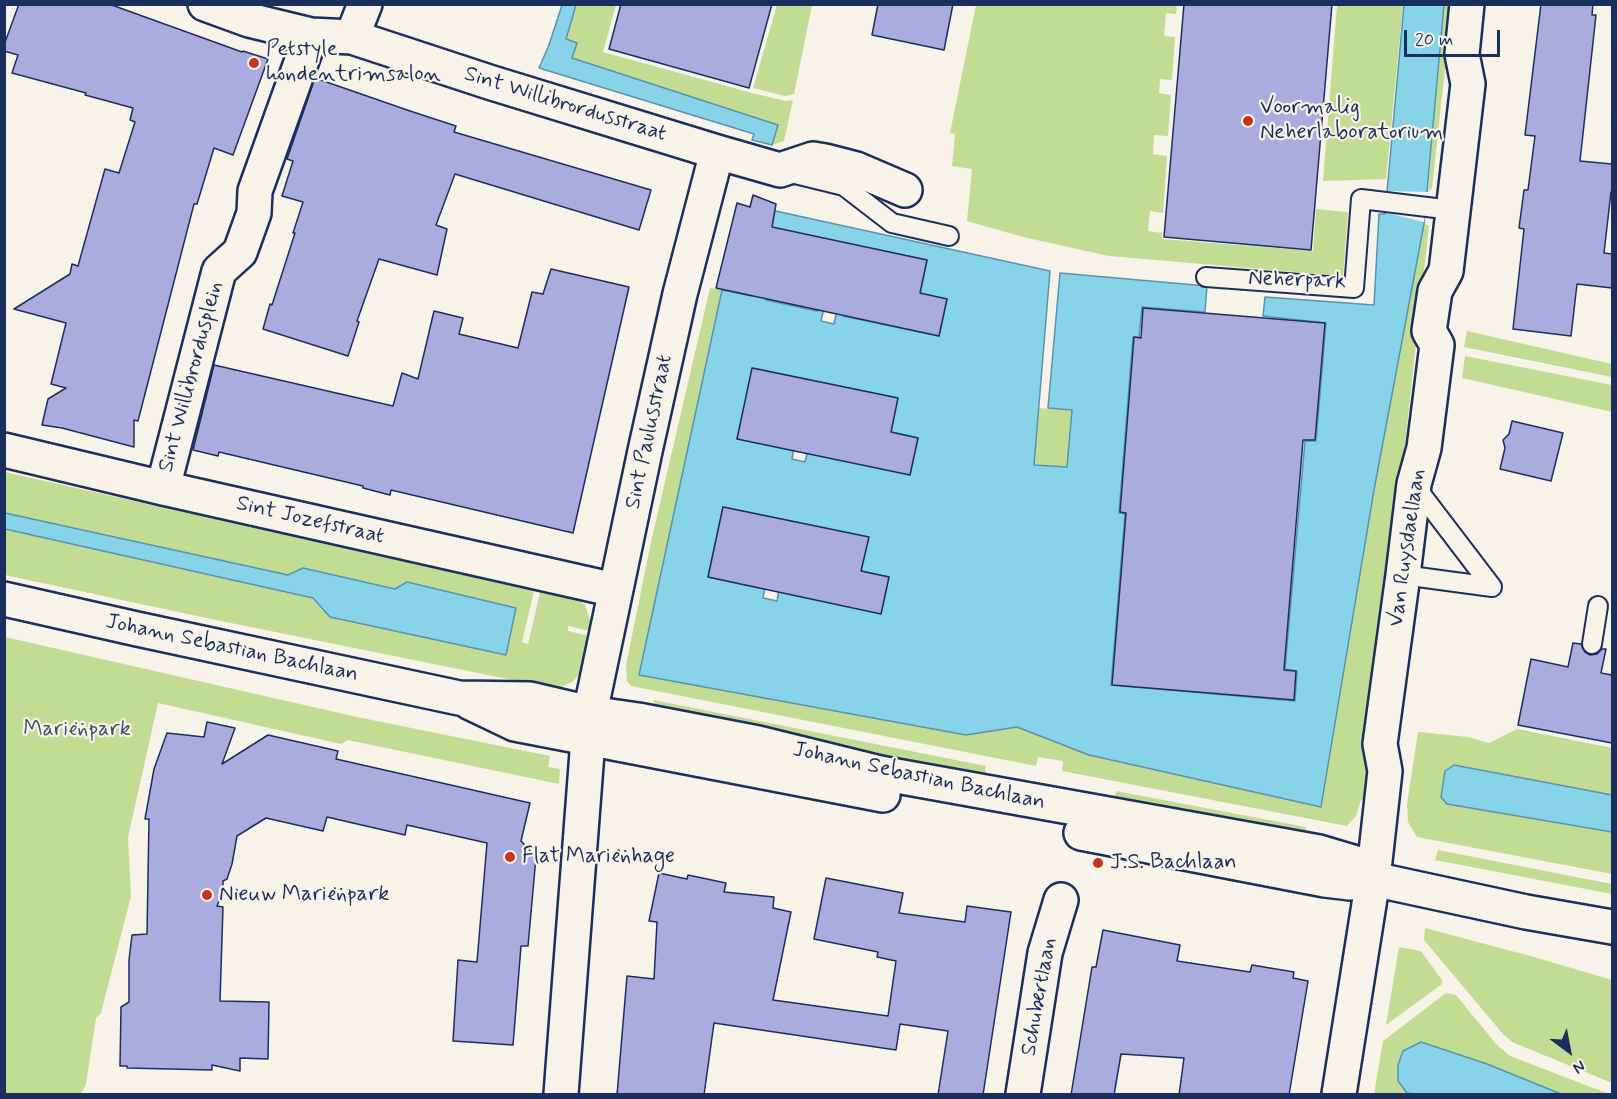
<!DOCTYPE html>
<html>
<head>
<meta charset="utf-8">
<style>
  body { margin:0 }
  #map { position:relative; width:1617px; height:1099px; overflow:hidden; background:#f7f3e8; font-family:Mynerve,sans-serif }
  canvas { display:block }
  .frame { position:absolute; inset:0; border:6px solid #1b2f5e; pointer-events:none }
  .north { position:absolute; left:1539px; top:1021px; width:60px; height:60px; -webkit-text-stroke:4px #f7f3e8; paint-order:stroke; rotate:148deg; font-size:16px; font-weight:700; line-height:24px; text-align:center; color:#1b2f5e }
  .north::after { content:''; display:block; margin:auto; width:21px; height:27px; background:#1b2f5e; clip-path:polygon(50% 0,100% 100%,50% 72%,0 100%) }
  .scale { position:absolute; left:1404px; top:30px; width:96px; height:27px; box-sizing:border-box; border:3px solid #1b2f5e; border-top:0; padding-left:8px; font-size:18px; line-height:21px; white-space:nowrap; color:#1b2f5e; -webkit-text-stroke:4px #f7f3e8; paint-order:stroke }
</style>
</head>
<body>
<div id="map">
<canvas width="1617" height="1099"></canvas>
<div class="frame"></div>
<div class="north">N</div>
<div class="scale">20 m</div>
</div>
<script>
const ctx = document.querySelector('canvas').getContext('2d');
ctx.lineJoin = 'round';
function fill(path, color) { ctx.fillStyle = color; ctx.fill(path, 'evenodd'); }
const poly = rows => new Path2D(rows.map(r => 'M' + r).join(''));
function trace(path, color, width, dash) { ctx.strokeStyle = color; ctx.lineWidth = width; ctx.lineCap = dash ? 'butt' : 'round'; ctx.setLineDash(dash || []); ctx.stroke(path); }
function label(font, color, halo, rows, align = 'center') {
  ctx.font = font + ' Mynerve,sans-serif'; ctx.lineWidth = 4.5; ctx.setLineDash([]); ctx.textBaseline = 'middle'; ctx.strokeStyle = halo; ctx.fillStyle = color; for (const [text, x, y, turn = 0] of rows) {
    ctx.save(); ctx.translate(x, y); ctx.rotate((+turn || 0) * Math.PI / 180); ctx.textAlign = isNaN(turn) ? turn : align; if (halo) ctx.strokeText(text, 0, 0); ctx.fillText(text, 0, 0); ctx.restore();
  }
}
fill(poly([
  [576,5,616,5,603,52,752,93,786,101,793,100,784,141,772,145,778,125,572,58,566,39],
  [777,5,812,5,794,94,785,96,753,88],
  [976,5,1177,5,1176,14,1166,13,1164,36,1175,37,1172,80,1160,79,1159,93,1171,95,1168,136,1154,135,1153,154,1167,156,1163,213,1150,211,1148,231,1162,233,1162,239,1313,251,1316,209,1348,212,1343,276,1109,256,1023,237,967,221,972,169,952,166,955,134,950,133],
  [1337,5,1403,5,1386,179,1323,181],
  [1443,5,1456,5,1449,70,1445,69,1432,188,1428,192],
  [1424,224,1429,226,1366,800,1361,800,1356,816,1347,826,1062,771,1063,761,1038,757,1036,766,631,686,627,681,626,665,651,542,710,288,722,290,639,675,966,735,1017,726,1089,755,1321,807,1374,490],
  [1467,331,1612,364,1612,377,1464,347],
  [1465,356,1612,385,1612,412,1462,378],
  [1038,408,1072,410,1067,468,1034,465],
  [5,472,534,591,522,642,528,644,541,588,571,595,585,605,592,626,590,631,568,626,568,631,590,636,580,674,572,682,563,686,562,690,211,619,5,575],
  [5,637,357,717,550,756,548,767,560,769,559,784,348,740,341,744,158,703,128,837,131,896,101,1013,96,1018,86,1084,81,1094,5,1094],
  [654,700,986,766,984,777,787,733,653,707],
  [1517,729,1612,748,1612,795,1454,765,1441,797,1447,804,1612,832,1612,874,1417,837,1408,822,1407,804,1418,732,1468,737,1489,743],
  [1116,791,1306,827,1305,834,1113,802],
  [1438,850,1612,884,1612,894,1435,860],
  [1425,928,1534,957,1612,980,1612,1083,1512,1042,1503,1034,1424,940],
  [1399,947,1421,951,1442,980,1442,984,1386,1025],
  [1446,993,1456,995,1497,1045,1510,1056,1609,1094,1561,1094,1487,1064,1407,1093,1412,1094,1374,1094,1383,1041]
]), '#c2dc94');
const water = poly([
  [562,5,576,5,566,39,577,43,572,58,778,125,772,145,752,140,754,134,539,68,549,45,562,5],
  [1404,5,1444,5,1424,224,1374,490,1321,807,1089,755,1017,727,966,735,639,675,722,290,752,296,771,210,1050,271,1034,465,1067,467,1072,410,1048,408,1060,273,1207,286,1205,312,1142,307,1139,337,1133,337,1119,513,1125,514,1111,685,1295,701,1297,671,1285,669,1305,441,1316,441,1326,323,1263,316,1265,297,1374,305,1379,214,1385,214,1404,5],
  [782,230,927,260,920,294,947,299,939,336,843,316,844,307,838,306,834,324,821,321,825,304,819,303,817,311,766,300,782,230],
  [753,368,897,398,891,432,918,438,910,474,809,445,805,462,792,459,795,442,737,439,753,368],
  [723,507,868,537,861,571,889,577,881,613,780,584,777,601,763,598,766,582,759,588,708,577,723,507],
  [5,513,288,575,303,568,395,589,407,582,516,608,506,655,330,617,313,598,5,529,5,513],
  [1454,765,1612,795,1612,832,1447,804,1441,797,1445,771,1454,765],
  [1421,1042,1487,1064,1561,1094,1412,1094,1407,1093,1398,1081,1398,1065,1403,1051,1421,1042]
]);
fill(water, '#87d3e7');
trace(water, '#5c91b0', 1.5);
fill(poly([
  [1385,191,1428,192,1424,222,1383,212]
]), '#f7f3e8');
const building = poly([
  [19,4,109,4,242,52,243,51,268,59,233,155,214,148,197,204,194,204,138,421,134,420,134,447,62,428,42,425,48,399,66,388,51,384,66,323,14,309,70,274,72,264,78,266,105,169,119,173,135,122,130,120,133,108,85,95,86,93,12,73,18,55,4,51,4,45,19,4],
  [621,4,772,4,749,88,609,49,621,4],
  [878,4,953,4,944,50,872,35,878,4],
  [1184,4,1332,4,1311,250,1164,237,1184,4],
  [1541,4,1593,4,1592,15,1596,15,1580,161,1612,164,1612,193,1611,192,1604,253,1612,254,1612,288,1577,284,1571,336,1513,329,1524,229,1519,228,1524,190,1528,190,1535,136,1525,135,1541,4],
  [315,78,410,111,456,126,454,132,651,190,639,230,455,174,436,225,447,229,437,275,379,259,357,321,359,322,348,356,263,329,270,304,272,305,295,233,293,233,303,202,282,196,293,161,287,159,315,78],
  [753,195,776,204,772,227,927,260,920,293,947,299,939,336,716,288,737,203,750,207,753,195],
  [551,269,629,287,573,533,391,490,390,495,363,488,363,486,219,452,218,456,193,450,214,365,393,406,402,373,418,379,434,311,463,318,459,334,518,348,532,292,543,294,551,269],
  [1143,308,1325,323,1315,440,1303,440,1284,670,1296,671,1294,700,1112,685,1126,513,1120,512,1134,337,1141,338,1143,308],
  [752,368,898,398,891,432,918,438,910,475,737,439,752,368],
  [1512,421,1563,433,1551,481,1500,469,1505,448,1503,440,1509,434,1512,421],
  [723,507,869,537,861,571,889,577,881,614,708,577,723,507],
  [1573,643,1581,644,1585,652,1590,655,1597,654,1602,649,1606,649,1601,673,1612,675,1612,743,1518,725,1531,659,1568,667,1573,643],
  [207,722,235,728,222,764,268,735,338,751,336,759,530,803,521,841,536,857,528,946,521,946,513,1045,453,1041,458,960,477,962,487,843,407,825,405,835,327,817,323,831,266,818,237,836,232,864,227,879,223,881,223,891,217,906,223,907,220,1001,269,1002,268,1059,240,1058,240,1071,212,1065,212,1070,127,1068,127,1066,120,1066,121,1007,129,1002,129,960,132,935,147,934,149,819,145,819,154,769,167,733,204,737,207,722],
  [659,873,687,879,688,875,726,883,724,892,774,897,773,908,791,912,773,1000,888,1016,896,961,877,957,878,952,814,939,826,878,903,893,899,913,965,922,967,906,1011,912,983,1095,938,1095,948,1031,900,1024,896,1050,714,1023,704,1095,617,1095,627,976,654,979,657,922,649,921,659,873],
  [1103,930,1180,945,1177,961,1250,972,1252,965,1294,972,1293,978,1308,981,1289,1095,1179,1095,1184,1058,1121,1054,1114,1095,1071,1095,1092,967,1096,967,1103,930]
]);
fill(building, '#aaacdd');
trace(building, '#1b2f5e', 1.5);
const lane = poly([
  [787,172,844,186,892,223,949,236],
  [1206,277,1354,288,1361,199,1452,210],
  [1415,486,1492,587],
  [1403,575,1492,587],
  [1592,644,1598,606]
]);
const street = poly([
  [205,4,249,20,311,35,352,37,489,82,717,152,780,170,813,159,825,161,856,169,905,190],
  [352,37,365,4],
  [4,450,163,488,615,590],
  [163,488,219,271,240,252,254,213,255,191,311,35],
  [561,1094,590,713,645,451,680,294,717,152],
  [1023,1094,1045,953,1061,900],
  [1339,1094,1373,879,1385,771,1380,744,1403,575,1414,484,1424,448,1437,345,1429,331,1435,291,1446,271,1468,84,1462,54,1467,4]
]);
const secondary = poly([
  [4,599,137,629,459,698,530,699,590,713,638,720,758,743,880,773,1319,852,1356,863,1373,879],
  [469,702,515,724,883,795],
  [1081,833,1325,880,1350,883,1373,879,1526,912,1612,927]
]);
trace(lane, '#1b2f5e', 22);
trace(street, '#1b2f5e', 38);
trace(secondary, '#1b2f5e', 38);
trace(lane, '#f7f3e8', 18);
trace(street, '#f7f3e8', 33);
trace(secondary, '#f7f3e8', 33);
for (const [x, y, r, color] of [
  [254,63,6,"#c8321e"],
  [1248,121,6,"#c8321e"],
  [510,857,6,"#c8321e"],
  [1098,863,6,"#c8321e"],
  [207,895,6,"#c8321e"]
]) { const dot = new Path2D(); dot.arc(x, y, r, 0, 2 * Math.PI); ctx.fillStyle = color; ctx.fill(dot); trace(dot, '#f7f3e8', 2); }
label('22px', '#1b2f5e', '#f7f3e8', [
  ["Petstyle",266,50],
  ["hondentrimsalon",266,75],
  ["Voormalig",1260,108],
  ["Neherlaboratorium",1260,133],
  ["Flat Mariënhage",522,857],
  ["J.S. Bachlaan",1110,863],
  ["Nieuw Mariënpark",219,895]
], 'left');
label('22px', '#1b2f5e', '#f7f3e8', [
  ["Sint Willibrordusstraat",565,105,17],
  ["Neherpark",1297,281,2],
  ["Sint Willibrordusplein",192,377,-75],
  ["Sint Paulusstraat",650,432,-78],
  ["Sint Jozefstraat",310,521,13],
  ["Van Ruysdaellaan",1408,548,-82],
  ["Johann Sebastian Bachlaan",232,649,12],
  ["Johann Sebastian Bachlaan",919,777,12],
  ["Schubertlaan",1040,997,-80]
]);
label('22px', '#3c5269', '#f7f3e8', [
  ["Mariënpark",77,730]
]);
</script>
</body>
</html>
